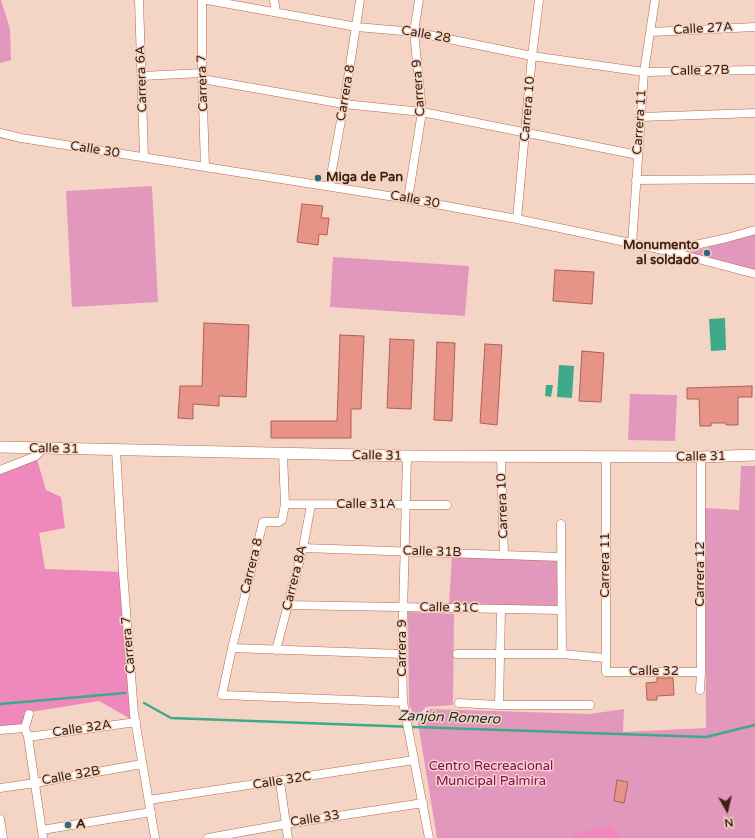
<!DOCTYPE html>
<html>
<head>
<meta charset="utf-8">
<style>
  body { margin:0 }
  #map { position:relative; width:755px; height:838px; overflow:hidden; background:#f4d5c5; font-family:"Varela Round",sans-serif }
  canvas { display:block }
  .north { position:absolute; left:707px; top:790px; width:40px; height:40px; -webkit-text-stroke:3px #f4d5c5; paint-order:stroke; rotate:172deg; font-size:11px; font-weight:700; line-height:16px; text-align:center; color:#3d200f }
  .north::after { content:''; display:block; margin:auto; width:14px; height:18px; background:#3d200f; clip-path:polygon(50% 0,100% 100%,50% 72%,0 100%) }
</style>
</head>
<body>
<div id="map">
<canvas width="755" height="838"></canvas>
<div class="north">N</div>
</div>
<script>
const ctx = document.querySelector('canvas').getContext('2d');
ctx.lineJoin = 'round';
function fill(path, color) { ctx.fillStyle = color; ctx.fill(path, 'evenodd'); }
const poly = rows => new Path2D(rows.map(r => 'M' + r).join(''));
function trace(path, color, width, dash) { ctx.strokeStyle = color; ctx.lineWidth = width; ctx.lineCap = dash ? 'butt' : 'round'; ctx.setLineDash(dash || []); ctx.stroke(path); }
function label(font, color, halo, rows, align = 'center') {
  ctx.font = font + ' "Varela Round",sans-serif'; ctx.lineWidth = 3; ctx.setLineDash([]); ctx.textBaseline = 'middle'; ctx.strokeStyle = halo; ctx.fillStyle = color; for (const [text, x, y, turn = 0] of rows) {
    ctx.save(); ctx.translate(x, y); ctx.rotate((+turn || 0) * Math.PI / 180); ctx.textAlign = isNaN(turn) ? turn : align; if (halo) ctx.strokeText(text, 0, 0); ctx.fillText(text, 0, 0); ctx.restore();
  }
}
fill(poly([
  [0,0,1,0,10,29,11,60,0,63],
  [152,186,158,302,72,307,66,191],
  [755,234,755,274,680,255],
  [333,257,469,266,465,316,330,307],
  [630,394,677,395,675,441,628,440],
  [741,466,755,466,755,838,437,838,418,723,430,709,590,714,624,709,623,732,706,728,705,508,739,510],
  [452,556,557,561,557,606,449,604],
  [408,612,454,614,453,705,426,707,416,718,409,705]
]), '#e297bc');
fill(poly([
  [36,456,46,490,61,497,65,528,39,533,45,569,123,572,136,722,99,701,24,713,25,728,0,730,0,470],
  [609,825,620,835,620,838,572,838,573,835]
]), '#ee88bd');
fill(poly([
  [725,318,726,350,711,351,709,319],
  [559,365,574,366,572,398,557,397],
  [546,385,553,385,551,397,545,396]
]), '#3eaa88');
trace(poly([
  [144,703,171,718,414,727,706,737,755,725],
  [0,704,125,693]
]), '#3eaa88', 2.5);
const building = poly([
  [302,204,323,206,321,218,329,218,327,235,319,234,318,245,297,242,302,204],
  [555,270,594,272,592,304,553,301,555,270],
  [204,323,249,325,246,397,219,396,219,406,193,404,193,419,178,418,180,386,202,386,204,323],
  [340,335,364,336,361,409,351,409,351,438,271,438,271,421,337,421,340,335],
  [390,339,414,340,411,409,387,408,390,339],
  [437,342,455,343,452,421,434,420,437,342],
  [485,344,502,345,497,425,480,423,485,344],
  [582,351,604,353,601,402,579,401,582,351],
  [752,386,752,397,738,397,738,425,726,425,726,423,711,423,711,426,700,426,699,399,687,399,687,388,752,386],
  [657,678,673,678,674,695,657,696,657,700,647,700,646,683,657,682,657,678],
  [617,780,628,782,624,803,614,801,617,780]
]);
fill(building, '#e89387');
trace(building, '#ae5f55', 1);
const street = poly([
  [139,0,144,157],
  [202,0,202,73,205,167],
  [207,0,357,27,414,32,532,56,644,72,755,70],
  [274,0,276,12],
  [651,32,755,27],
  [142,76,202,73],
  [202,79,344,104,422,112,638,155],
  [640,117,755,113],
  [0,133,21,138,408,199,517,219,668,251,755,274],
  [636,180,755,179],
  [329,186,344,104,360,0],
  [408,199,422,112,414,32,419,0],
  [517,219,532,56,539,0],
  [632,244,644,72,655,0],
  [668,251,727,238,755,230],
  [116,450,123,572,134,714,155,838],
  [283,454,285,504,282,520,279,522,263,522,232,648,222,695,403,702],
  [407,456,402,654,403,702,429,838],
  [501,457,504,555],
  [606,457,606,672,701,672],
  [0,470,36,456,43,449],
  [285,504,447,505],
  [561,524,562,654],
  [303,548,561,557],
  [288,605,561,610],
  [232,648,402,654],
  [276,650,303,548,311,505],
  [457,654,562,654,605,658],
  [700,690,701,672,701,457],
  [459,703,499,705,590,705],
  [499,705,501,609],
  [29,714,25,728,28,737,43,838],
  [0,730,25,728],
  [28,737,136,722],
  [280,782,288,838],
  [0,788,35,783,142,764],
  [149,800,414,760],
  [0,819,3,838],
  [42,830,151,812],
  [208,838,286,824,423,803]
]);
const secondary = poly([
  [0,447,407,456,701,457,755,455]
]);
trace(street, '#b36d47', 9);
trace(secondary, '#b36d47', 12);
trace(street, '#fff', 8);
trace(secondary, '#fff', 11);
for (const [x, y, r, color] of [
  [318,178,4,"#2f6982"],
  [707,253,4,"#2f6982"],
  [68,825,4,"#2f6982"]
]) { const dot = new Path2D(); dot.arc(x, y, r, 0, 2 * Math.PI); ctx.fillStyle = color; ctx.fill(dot); trace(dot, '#f4d5c5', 1.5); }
label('13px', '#3d200f', '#f4d5c5', [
  ["Calle 27A",703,29,-3],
  ["Calle 28",426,35,10],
  ["Calle 27B",700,71,-1],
  ["Carrera 6A",142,79,-92],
  ["Carrera 7",203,83,-92],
  ["Carrera 9",419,88,-94],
  ["Carrera 8",346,93,-80],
  ["Carrera 10",528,109,-85],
  ["Carrera 11",640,122,-86],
  ["Calle 30",95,150,9],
  ["Calle 30",415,200,10],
  ["Calle 31",54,449,1],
  ["Calle 31",377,456,1],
  ["Calle 31",701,457,-1],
  ["Calle 31A",366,505],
  ["Carrera 10",503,506,-92],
  ["Calle 31B",432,552,2],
  ["Carrera 11",606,565,-90],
  ["Carrera 8",252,566,-76],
  ["Carrera 12",701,574,-90],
  ["Carrera 8A",295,578,-76],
  ["Calle 31C",449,608,1],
  ["Carrera 7",129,645,-95],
  ["Carrera 9",403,648,-90],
  ["Calle 32",654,672],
  ["Calle 32A",82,729,-8],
  ["Calle 32B",71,776,-10],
  ["Calle 32C",282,781,-9],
  ["Calle 33",315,819,-9]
]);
label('bold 13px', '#3d200f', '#f4d5c5', [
  ["Miga de Pan",326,178],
  ["Monumento",699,246,"right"],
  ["al soldado",699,261,"right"],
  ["A",76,825]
], 'left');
label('13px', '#88095b', '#f4d5c5', [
  ["Centro Recreacional",491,767],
  ["Municipal Palmira",491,782]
]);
label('italic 14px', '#172f26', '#f4d5c5', [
  ["Zanjón Romero",449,718,2]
]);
</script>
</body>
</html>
